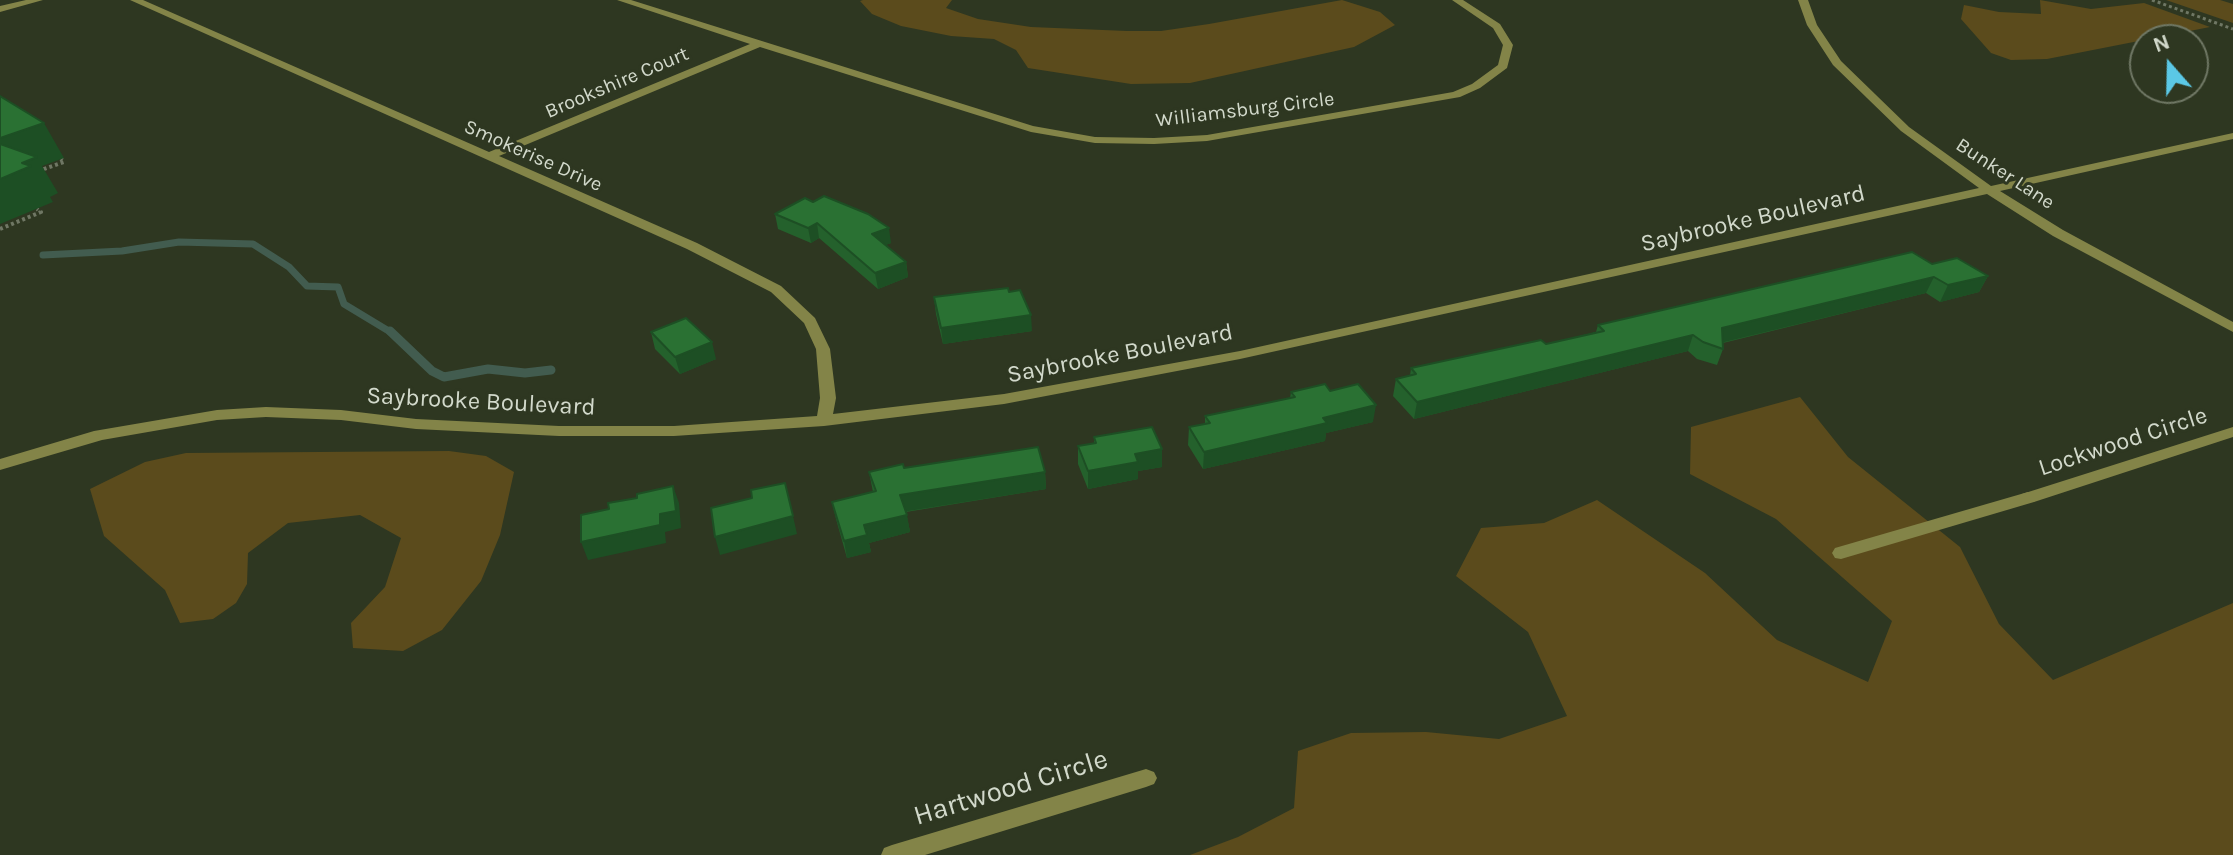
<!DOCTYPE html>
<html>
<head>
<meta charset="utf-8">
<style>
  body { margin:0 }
  #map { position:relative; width:2233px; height:855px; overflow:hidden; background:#2e3721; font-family:Karla,sans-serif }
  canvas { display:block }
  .north { position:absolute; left:2129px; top:24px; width:80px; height:80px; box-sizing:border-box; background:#2e3721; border:2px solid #707865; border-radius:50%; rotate:340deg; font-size:22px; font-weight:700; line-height:32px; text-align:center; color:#d2d9cb }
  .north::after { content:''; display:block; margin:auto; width:28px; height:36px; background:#5bc8e6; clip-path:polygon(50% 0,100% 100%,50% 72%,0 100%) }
</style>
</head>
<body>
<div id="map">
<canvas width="2233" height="855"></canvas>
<div class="north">N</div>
</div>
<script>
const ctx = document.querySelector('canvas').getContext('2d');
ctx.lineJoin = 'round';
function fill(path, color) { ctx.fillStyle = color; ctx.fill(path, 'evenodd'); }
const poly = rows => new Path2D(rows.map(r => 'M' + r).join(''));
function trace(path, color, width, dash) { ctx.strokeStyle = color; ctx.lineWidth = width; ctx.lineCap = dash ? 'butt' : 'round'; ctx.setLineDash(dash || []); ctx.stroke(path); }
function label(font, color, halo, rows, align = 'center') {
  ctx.font = font + ' Karla,sans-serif'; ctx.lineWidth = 6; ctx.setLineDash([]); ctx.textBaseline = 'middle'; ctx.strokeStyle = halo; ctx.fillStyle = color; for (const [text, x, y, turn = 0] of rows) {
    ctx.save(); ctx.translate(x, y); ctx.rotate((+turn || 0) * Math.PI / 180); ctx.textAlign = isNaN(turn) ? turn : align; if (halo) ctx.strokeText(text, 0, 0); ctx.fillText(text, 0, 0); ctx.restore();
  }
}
fill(poly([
  [863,0,952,0,946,8,978,19,1031,27,1127,31,1161,31,1209,24,1342,0,1380,12,1395,25,1354,47,1190,83,1131,84,1028,68,1016,50,994,39,951,36,901,26,872,14,860,1],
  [2040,0,2091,9,2144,3,2210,27,2047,59,2011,60,1991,53,1961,19,1964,5,1999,12,2041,14],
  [2166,0,2220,0,2233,4,2233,23],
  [1800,397,1848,457,1960,547,1999,624,2053,680,2233,603,2233,855,1190,855,1238,837,1294,808,1298,751,1351,733,1426,732,1499,739,1567,716,1528,632,1456,576,1481,528,1544,523,1597,500,1705,573,1777,640,1868,682,1892,621,1776,519,1690,474,1691,427],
  [449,451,486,456,514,472,500,535,481,581,442,630,403,651,353,648,351,623,385,587,401,538,360,515,288,523,248,553,247,584,236,603,213,619,180,623,165,590,104,536,90,489,145,462,186,453]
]), '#5b4b1c');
trace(poly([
  [43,255,122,251,179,242,253,244,289,267,307,286,338,287,344,304,392,333]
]), '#425c4f', 7);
trace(poly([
  [390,331,432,371,444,377,488,369,525,373,551,370]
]), '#425c4f', 9);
trace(poly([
  [2152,0,2233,29]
]), '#6f7764', 3, [3, 3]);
trace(poly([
  [38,171,64,162,61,159],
  [0,229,41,212,37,209]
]), '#6f7764', 4, [3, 3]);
fill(poly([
  [2028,492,2037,498,2034,502,1841,559,1835,558,1832,553,1835,548,2028,492]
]), '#838448');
fill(poly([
  [26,0,43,0,0,12,0,6,26,0],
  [130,0,143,0,489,152,750,44,617,0,631,0,1033,126,1095,137,1154,138,1207,135,1453,92,1472,84,1498,65,1503,45,1493,28,1452,0,1463,0,1500,24,1513,45,1507,68,1480,88,1460,97,1207,141,1154,144,1095,143,1031,132,760,47,499,156,697,243,781,286,815,318,830,349,836,398,833,414,1004,394,1240,351,1979,188,1901,131,1833,65,1807,25,1798,0,1808,0,1817,25,1841,61,1909,127,1991,186,2233,133,2233,139,2000,191,2063,230,2233,322,2233,332,2053,236,1987,194,1240,359,1004,404,824,426,674,436,559,436,416,429,341,420,266,417,217,420,102,440,0,470,0,459,94,431,217,410,266,407,341,410,416,419,559,426,674,426,817,416,820,398,816,349,804,323,771,292,687,249,130,0],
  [2233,427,2233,437,2034,502,2022,502,2019,498,2022,494,2233,427],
  [1146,769,1154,772,1157,778,1154,784,1146,787,925,855,881,855,884,848,892,845,1146,769]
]), '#838448');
fill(poly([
  [805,198,891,243,885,245,906,262,908,277,878,289,819,238,811,243,778,229,775,214],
  [1932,264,1988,276,1979,292,1940,302,1926,293,1723,343,1723,349,1717,365,1697,359,1688,351,1414,419,1393,396,1396,379,1410,376,1411,368,1546,344,1596,332,1598,325],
  [934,297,1032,331,943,344,936,314],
  [651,332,716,359,680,374,655,349],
  [1330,391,1373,422,1326,433,1325,441,1203,469,1188,445,1189,427,1205,424,1205,416,1290,398,1291,392],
  [1094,437,1162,449,1162,467,1138,471,1138,479,1088,489,1078,464,1078,446,1094,443],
  [904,468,1045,472,1046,489,906,512,910,532,869,543,871,552,847,558,836,519,832,502,873,492,869,472]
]), '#24612c');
fill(poly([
  [44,123,64,158,42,166,58,193,50,197,53,202,0,224,0,138],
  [817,223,819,238,811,243,808,228],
  [889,228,891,243,874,250,872,234],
  [906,262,908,277,878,289,875,273],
  [1988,276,1979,292,1940,302,1948,285],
  [1934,277,1926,293,1716,344,1722,328],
  [1031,315,1032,331,943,344,941,328],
  [1693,335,1688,351,1414,419,1417,402],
  [712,342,716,359,680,374,675,357],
  [1376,405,1373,422,1326,433,1325,441,1203,469,1204,452,1323,418],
  [1162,449,1162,467,1138,471,1138,479,1088,489,1088,471,1135,454],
  [1045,472,1046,489,902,512,900,495],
  [673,486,679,503,681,528,665,532,666,543,588,560,581,542,660,514],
  [907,515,910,532,869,543,871,552,847,558,844,541,864,525],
  [793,516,797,534,720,555,715,537]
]), '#1d4f24');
const building = poly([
  [0,96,44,123,0,138,0,96],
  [0,144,37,157,22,163,31,166,0,179,0,144],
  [824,196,868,214,889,228,872,234,906,262,875,273,817,223,808,228,775,214,805,198,813,202,824,196],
  [1912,252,1932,264,1957,258,1988,276,1948,285,1934,277,1722,328,1723,349,1703,342,1693,335,1417,402,1396,379,1416,374,1411,368,1541,340,1546,344,1604,331,1598,325,1912,252],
  [1008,288,1009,292,1020,290,1031,315,941,328,934,297,1008,288],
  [686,318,712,342,675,357,651,332,686,318],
  [1325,384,1330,391,1358,384,1376,405,1323,418,1327,423,1204,452,1189,427,1210,423,1205,416,1295,397,1291,392,1325,384],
  [1152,427,1162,449,1135,454,1138,462,1088,471,1078,446,1096,443,1094,437,1152,427],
  [1038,447,1045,472,900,495,907,515,864,525,867,535,844,541,832,502,876,491,869,472,903,464,904,468,1038,447],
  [785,483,793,516,715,537,711,508,752,498,751,490,785,483],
  [673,486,676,511,660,514,660,525,581,542,581,515,609,509,608,503,637,498,637,494,673,486]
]);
fill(building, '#2a7133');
trace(building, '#1d4f24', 2);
label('20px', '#d2d9cb', '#2e3721', [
  ["Brookshire Court",617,83,-23],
  ["Williamsburg Circle",1245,110,-7],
  ["Smokerise Drive",533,156,24],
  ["Bunker Lane",2005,174,33]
]);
label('24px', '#d2d9cb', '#2e3721', [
  ["Saybrooke Boulevard",1753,219,-13],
  ["Saybrooke Boulevard",1120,354,-11],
  ["Saybrooke Boulevard",481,402,3],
  ["Lockwood Circle",2123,442,-18]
]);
label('28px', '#d2d9cb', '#2e3721', [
  ["Hartwood Circle",1011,788,-17]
]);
</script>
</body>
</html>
